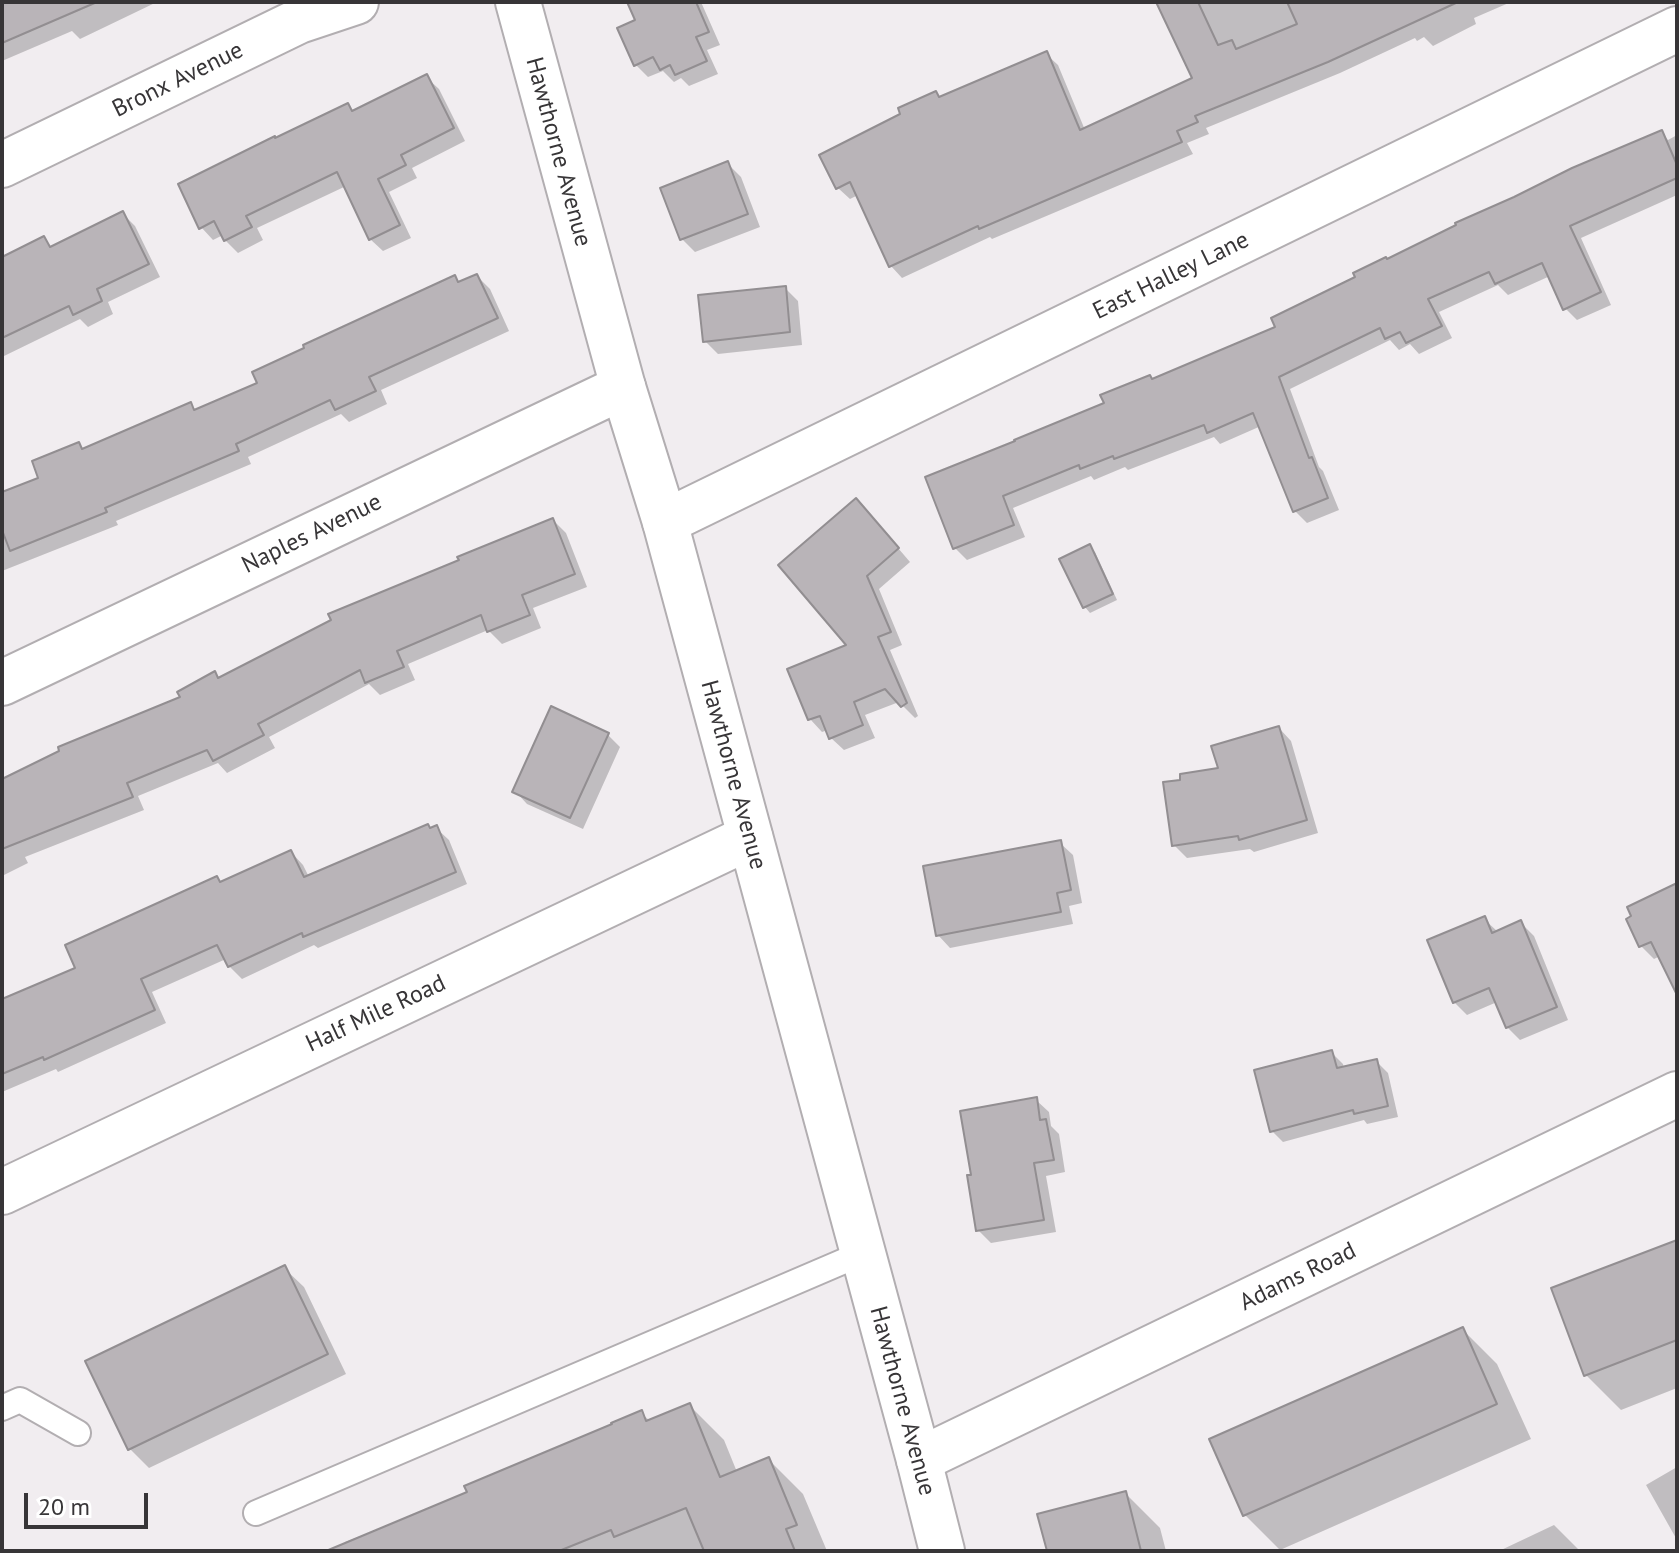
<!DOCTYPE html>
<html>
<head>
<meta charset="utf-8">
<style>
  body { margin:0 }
  #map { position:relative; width:1679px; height:1553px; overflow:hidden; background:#f1edf0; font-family:"PT Sans",sans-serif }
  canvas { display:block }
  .frame { position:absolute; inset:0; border:4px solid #373537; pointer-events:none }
  .scale { position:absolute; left:24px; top:1493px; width:124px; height:36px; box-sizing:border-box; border:4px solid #373537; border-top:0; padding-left:10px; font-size:24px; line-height:28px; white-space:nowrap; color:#373537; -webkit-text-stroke:6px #fff; paint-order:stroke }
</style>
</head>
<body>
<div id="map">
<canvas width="1679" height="1553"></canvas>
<div class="frame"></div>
<div class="scale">20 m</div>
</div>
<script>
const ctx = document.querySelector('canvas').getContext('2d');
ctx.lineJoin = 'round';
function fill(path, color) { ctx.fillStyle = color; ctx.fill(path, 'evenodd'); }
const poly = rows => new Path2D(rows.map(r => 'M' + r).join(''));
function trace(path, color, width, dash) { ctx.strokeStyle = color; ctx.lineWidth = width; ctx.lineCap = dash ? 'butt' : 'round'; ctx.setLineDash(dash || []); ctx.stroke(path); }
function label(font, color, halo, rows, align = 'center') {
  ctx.font = font + ' "PT Sans",sans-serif'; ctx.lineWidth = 6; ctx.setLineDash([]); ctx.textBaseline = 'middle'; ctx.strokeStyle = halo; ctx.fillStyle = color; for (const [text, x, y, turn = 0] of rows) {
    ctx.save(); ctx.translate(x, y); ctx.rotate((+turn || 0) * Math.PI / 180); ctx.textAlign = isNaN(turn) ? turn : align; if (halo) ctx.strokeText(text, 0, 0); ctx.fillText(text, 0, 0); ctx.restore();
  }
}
fill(poly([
  [2,2,157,2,80,39,72,31,2,61],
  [650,2,701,2,720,45,707,50,718,74,689,86,681,78,674,82,663,71,648,77,636,65,638,21],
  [1177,2,1511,2,1474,18,1476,24,1433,46,1424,37,1417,41,1415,38,1340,73,1206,128,1209,134,1187,143,1193,154,992,239,990,237,902,278,891,266,858,195,850,199,838,188,903,115,936,93,940,98,1046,54,1058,65,1085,130,1195,79],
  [426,77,439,89,465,141,412,168,417,178,389,192,411,238,383,251,370,239,344,187,257,228,263,240,238,253,225,240,223,235,213,240,201,227,347,105,354,112],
  [1661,133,1668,140,1677,135,1677,195,1581,238,1611,305,1577,320,1565,308,1550,276,1508,295,1498,285,1439,312,1452,338,1419,354,1410,344,1399,350,1390,340,1290,389,1319,467,1323,471,1339,510,1307,523,1295,511,1261,426,1220,444,1214,437,1128,470,1125,467,1094,480,1091,476,1013,508,1025,537,967,560,955,548,927,478,1106,404,1153,381,1278,328,1387,261],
  [728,164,741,177,760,227,695,252,682,239],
  [122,213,135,226,160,277,108,302,113,314,88,327,80,319,2,357,2,275],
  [477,276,490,289,509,331,381,390,387,404,349,422,341,414,248,457,251,464,116,521,118,525,2,571,2,494,41,479,79,445,84,450,190,404,197,411,260,384,455,278,460,283],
  [785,288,798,301,802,345,718,354,705,341],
  [868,513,910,562,879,589,902,645,890,650,918,716,915,718,899,702,865,715,875,738,844,750,831,738,828,730,822,732,810,719,850,645],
  [553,520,566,533,587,587,533,608,541,628,502,644,488,630,408,664,415,680,380,695,369,684,269,737,275,748,227,773,218,763,138,796,144,810,25,857,28,863,2,876,2,782,183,698,214,674,220,679],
  [1089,547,1095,552,1117,600,1090,613,1085,607],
  [1279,728,1291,741,1318,833,1254,852,1250,849,1187,858,1174,845,1220,769],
  [607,734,620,747,583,829,527,804,515,791],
  [436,828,449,840,467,884,318,948,314,945,242,979,229,966,226,959,152,992,166,1023,58,1072,56,1069,2,1092,2,1002,78,969,217,879,222,884,291,852,303,865,309,877],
  [1060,843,1073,855,1082,903,1069,906,1073,924,950,948,938,935],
  [1677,885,1677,968,1660,956,1654,959,1641,946],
  [1484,919,1498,932,1521,923,1534,936,1568,1020,1520,1040,1507,1027,1497,1002,1467,1015,1454,1002],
  [1332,1053,1343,1064,1344,1069,1377,1062,1388,1073,1398,1117,1367,1124,1364,1120,1283,1142,1272,1131],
  [1036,1100,1049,1112,1051,1126,1059,1134,1065,1172,1046,1176,1056,1232,991,1243,978,1230,973,1176],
  [1677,1242,1677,1388,1621,1410,1586,1375],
  [284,1268,304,1287,346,1374,149,1468,130,1449],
  [1462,1329,1497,1364,1531,1439,1280,1550,1245,1515],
  [689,1405,724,1440,737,1472,768,1459,803,1494,827,1551,706,1551,705,1549,699,1551,333,1551,347,1545,345,1542,469,1494,641,1413,650,1421],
  [1677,1467,1677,1540,1646,1485],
  [1125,1493,1160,1528,1166,1551,1049,1551],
  [1554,1525,1580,1551,1499,1551]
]), '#0003');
const building = poly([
  [2,2,97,2,2,43,2,2],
  [627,2,696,2,709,32,696,37,707,61,675,75,670,65,660,70,653,57,634,66,617,28,635,20,627,2],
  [1156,2,1198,2,1218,45,1232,40,1236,49,1297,24,1287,2,1458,2,1328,62,1195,116,1198,122,1177,131,1182,142,979,229,978,226,889,267,850,182,836,189,819,155,900,114,898,108,936,91,939,97,1047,51,1080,130,1192,78,1156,2],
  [427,74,454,128,401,155,406,165,378,179,400,225,369,240,337,172,246,216,252,227,224,241,214,221,199,229,178,184,275,136,275,138,348,103,352,111,427,74],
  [1662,130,1677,165,1677,178,1570,226,1601,292,1563,310,1542,263,1495,284,1489,272,1428,299,1442,326,1406,343,1400,332,1385,339,1380,328,1279,377,1309,458,1312,457,1328,498,1293,512,1253,413,1207,433,1204,425,1114,459,1113,456,1080,469,1079,465,1003,496,1014,525,953,549,925,477,1015,441,1014,440,1104,403,1100,395,1150,375,1152,379,1275,327,1271,318,1355,277,1353,273,1386,257,1387,259,1456,225,1455,223,1514,197,1572,168,1662,130],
  [728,161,748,214,680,240,660,188,728,161],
  [123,211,149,264,97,289,102,301,73,315,69,306,2,338,2,257,44,236,50,247,123,211],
  [477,274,498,318,369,377,376,391,335,410,330,400,236,444,239,451,105,508,107,512,10,551,2,530,2,492,38,478,32,461,79,442,82,449,191,402,194,410,257,383,252,372,304,348,303,345,455,275,458,282,477,274],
  [786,286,790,332,703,342,698,295,786,286],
  [856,498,899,548,867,576,891,632,878,637,907,703,901,707,885,689,854,702,863,725,829,739,820,716,808,720,787,669,846,645,778,565,856,498],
  [553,518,575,574,522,595,530,615,487,632,481,615,397,651,404,667,365,683,360,670,258,724,264,735,213,761,207,750,127,783,133,797,2,849,2,779,59,751,58,747,180,697,177,692,215,671,218,678,331,620,328,614,459,560,457,557,553,518],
  [1090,544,1113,594,1083,608,1059,559,1090,544],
  [551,706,609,733,570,818,512,792,551,706],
  [1279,726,1307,820,1239,840,1238,836,1172,846,1163,782,1180,780,1180,774,1218,768,1211,746,1279,726],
  [428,824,430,828,437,825,456,872,303,937,302,933,228,967,217,945,141,979,155,1010,44,1060,43,1057,2,1074,2,999,75,968,65,945,217,876,220,882,291,850,304,877,428,824],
  [1061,840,1071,890,1057,893,1061,912,936,936,923,866,1061,840],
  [1677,883,1677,995,1651,942,1639,947,1626,919,1631,916,1627,907,1677,883],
  [1485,916,1492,933,1521,920,1557,1007,1506,1028,1489,988,1453,1003,1427,940,1485,916],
  [1332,1050,1337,1068,1377,1059,1388,1106,1354,1114,1353,1110,1270,1132,1254,1070,1332,1050],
  [1037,1097,1040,1120,1046,1119,1054,1160,1034,1163,1044,1220,976,1231,967,1175,971,1175,960,1111,1037,1097],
  [1677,1240,1677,1340,1584,1376,1551,1288,1677,1240],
  [285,1265,328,1354,128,1450,85,1361,285,1265],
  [1463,1327,1497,1404,1243,1516,1209,1439,1463,1327],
  [690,1403,720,1477,769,1457,797,1525,786,1529,795,1551,704,1551,686,1508,614,1537,611,1530,559,1551,326,1551,467,1492,464,1486,612,1424,611,1423,642,1410,646,1421,690,1403],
  [1126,1491,1141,1551,1047,1551,1037,1514,1126,1491]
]);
fill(building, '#b9b4b8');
trace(building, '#928e91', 2);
const lane = poly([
  [2,1408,20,1400,78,1433],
  [256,1513,863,1253]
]);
const street = poly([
  [2,165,299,21,356,2],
  [665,522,1677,29],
  [2,683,623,387],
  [2,1192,750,837],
  [919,1460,1677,1094]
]);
const secondary = poly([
  [518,2,623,387,665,522,919,1460,942,1551]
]);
trace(lane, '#b2aeb1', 28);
trace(street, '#b2aeb1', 48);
trace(secondary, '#b2aeb1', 48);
trace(lane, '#fff', 24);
trace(street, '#fff', 44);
trace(secondary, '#fff', 44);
label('24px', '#373537', '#fff', [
  ["Bronx Avenue",178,80,-26],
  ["Hawthorne Avenue",558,152,75],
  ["East Halley Lane",1171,276,-26],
  ["Naples Avenue",312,534,-26],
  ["Hawthorne Avenue",733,775,75],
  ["Half Mile Road",376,1014,-25],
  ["Adams Road",1298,1277,-26],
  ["Hawthorne Avenue",902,1401,75]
]);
</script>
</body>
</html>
